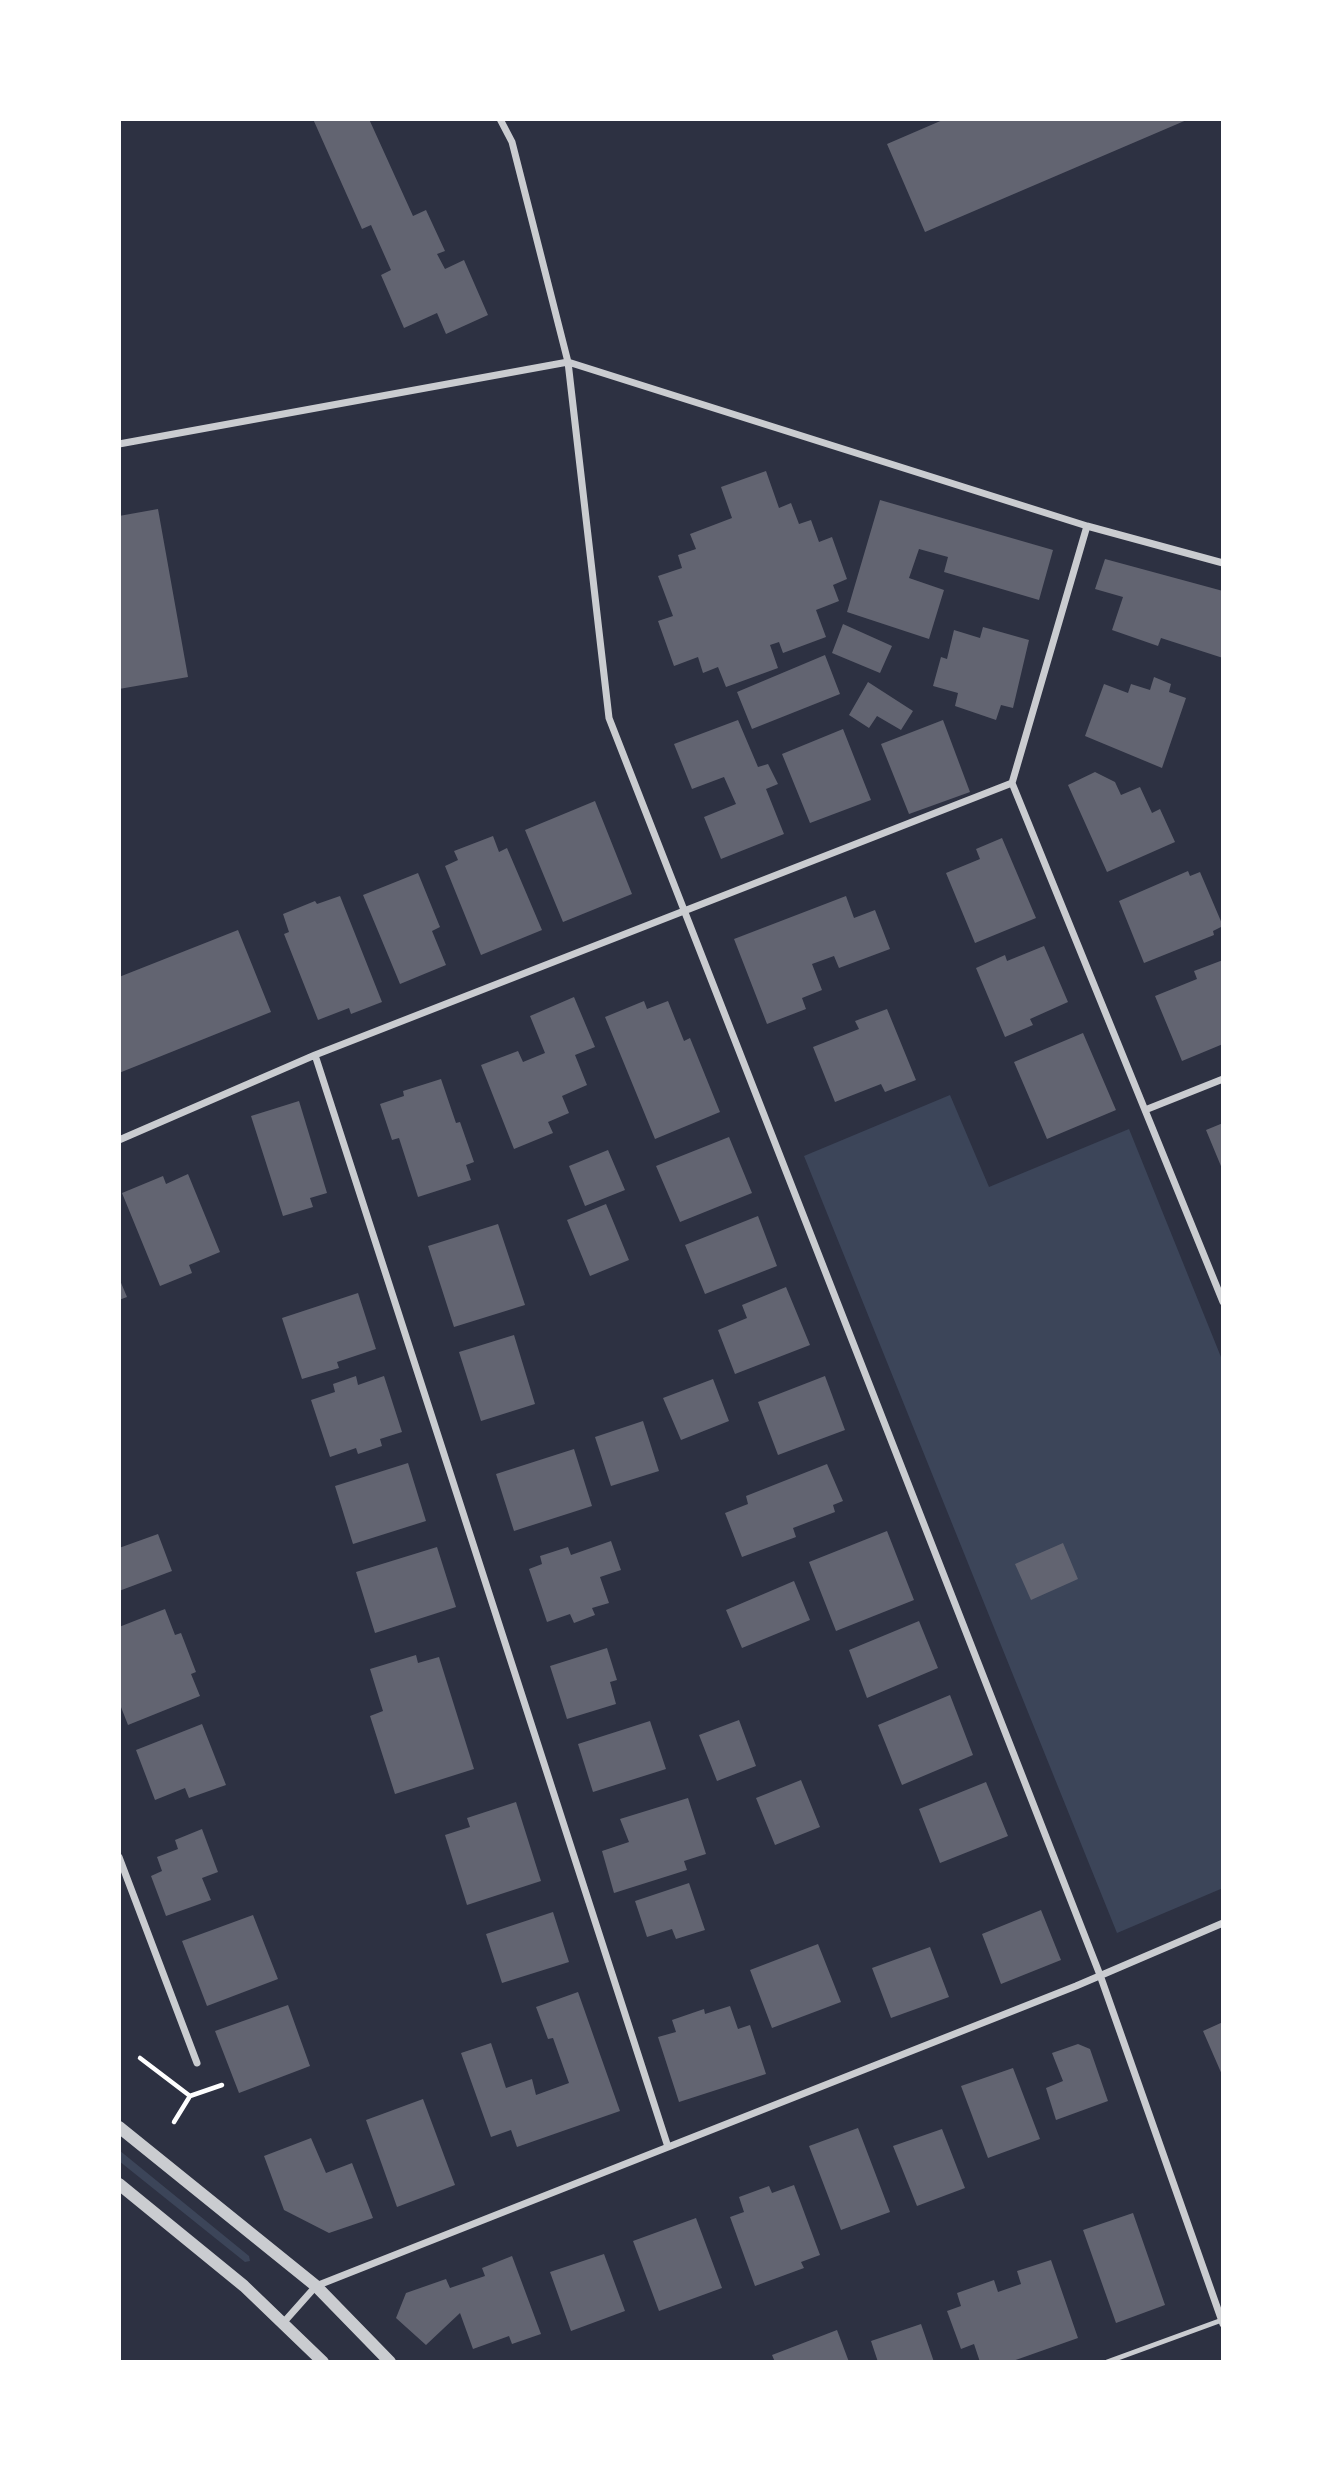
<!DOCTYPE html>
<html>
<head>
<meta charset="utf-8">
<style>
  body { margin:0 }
  #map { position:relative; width:1342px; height:2481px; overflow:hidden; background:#2d3142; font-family:"Roboto Condensed",sans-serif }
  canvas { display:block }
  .frame { position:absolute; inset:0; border:121px solid #fff; pointer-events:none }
</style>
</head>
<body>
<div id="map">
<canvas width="1342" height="2481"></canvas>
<div class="frame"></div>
</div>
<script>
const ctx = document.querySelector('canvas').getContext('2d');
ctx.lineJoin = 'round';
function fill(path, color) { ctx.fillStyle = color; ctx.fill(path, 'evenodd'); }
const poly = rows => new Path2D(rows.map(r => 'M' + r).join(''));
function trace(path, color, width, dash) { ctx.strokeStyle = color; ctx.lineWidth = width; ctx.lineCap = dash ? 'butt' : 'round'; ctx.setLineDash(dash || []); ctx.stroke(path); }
fill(poly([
  [950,1095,989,1187,1129,1129,1223,1362,1223,1888,1117,1933,804,1156],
  [119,2150,249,2256,250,2261,245,2262,119,2161]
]), '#3c4559');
fill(poly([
  [313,119,369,119,413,216,426,210,445,251,437,254,445,269,464,260,488,315,446,334,437,313,404,328,381,275,391,270,371,225,362,229],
  [945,119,1189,119,925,232,887,144],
  [766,471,779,508,791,503,799,524,811,520,819,542,832,537,847,579,833,585,839,601,816,610,826,637,783,653,779,642,770,645,778,668,726,687,718,667,703,673,698,657,674,666,658,621,673,616,658,576,682,568,678,555,696,549,690,534,732,518,721,487],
  [880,500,1053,550,1039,600,944,572,948,557,919,549,909,578,944,590,929,639,847,612],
  [158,509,188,677,119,689,119,516],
  [1105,559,1223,591,1223,658,1161,638,1158,646,1112,630,1123,597,1095,589],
  [843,624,892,646,880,673,832,653],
  [983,627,1029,640,1013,708,1001,705,996,720,955,706,958,693,933,686,941,657,947,659,954,630,980,638],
  [825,655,840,694,752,729,737,692],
  [1154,677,1171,684,1169,692,1186,698,1162,768,1085,736,1104,684,1128,693,1131,684,1150,690],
  [868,682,913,711,901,730,877,716,869,728,849,715],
  [738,720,758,767,768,764,778,784,766,789,784,834,721,859,704,817,736,804,724,777,692,789,674,744],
  [943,720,970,792,909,814,881,744],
  [843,729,871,800,810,823,782,754],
  [1095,772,1115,782,1121,795,1140,787,1152,813,1160,809,1175,842,1107,872,1068,785],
  [595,801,632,894,563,922,525,830],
  [493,836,499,852,507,848,542,930,481,955,445,866,458,860,454,851],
  [1002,838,1036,918,975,943,946,873,980,859,976,849],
  [1188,871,1190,876,1200,872,1223,926,1213,931,1214,935,1144,963,1119,901],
  [418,873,440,927,432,931,446,965,400,984,363,895],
  [340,896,382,1002,351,1014,349,1008,318,1020,284,934,289,932,283,914,315,901,317,904],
  [846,896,854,918,875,910,890,949,839,968,834,956,812,964,822,990,802,998,806,1009,767,1024,734,939],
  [238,930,271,1012,119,1073,119,977],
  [1044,946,1068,1002,1030,1019,1033,1025,1005,1037,976,968,1005,955,1007,961],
  [1223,960,1223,1044,1182,1061,1155,996,1197,979,1194,971],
  [574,997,595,1047,575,1055,587,1085,562,1096,569,1113,548,1122,553,1133,514,1149,481,1065,518,1051,523,1062,545,1053,530,1016],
  [644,1001,647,1009,668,1001,684,1041,690,1038,720,1112,655,1139,605,1017],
  [887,1009,916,1080,885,1092,881,1084,835,1102,813,1047,859,1029,855,1021],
  [1083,1033,1116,1110,1047,1139,1014,1062],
  [441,1079,456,1123,460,1122,474,1162,466,1165,471,1180,418,1197,399,1138,392,1140,380,1104,404,1096,403,1091],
  [299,1101,327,1193,310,1198,313,1207,283,1216,251,1116],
  [1223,1123,1223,1171,1206,1130],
  [729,1137,752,1193,680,1222,656,1166],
  [608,1150,625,1190,585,1206,569,1166],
  [188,1174,220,1252,189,1265,192,1273,160,1286,122,1193,163,1176,166,1184],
  [606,1204,629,1260,590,1276,567,1220],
  [758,1216,777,1266,705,1294,685,1245],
  [498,1224,525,1305,454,1327,428,1246],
  [119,1278,127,1297,119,1300],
  [786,1287,810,1345,735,1374,718,1330,747,1318,742,1305],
  [358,1293,376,1349,337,1362,339,1368,302,1379,282,1318],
  [514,1335,535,1404,481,1421,459,1352],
  [356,1376,358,1385,384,1376,402,1432,380,1439,382,1446,358,1454,356,1448,330,1457,311,1400,335,1392,333,1384],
  [825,1376,845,1430,778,1455,758,1402],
  [713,1379,729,1421,681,1440,663,1398],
  [643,1421,659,1471,611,1486,595,1437],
  [574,1449,592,1506,514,1531,496,1474],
  [408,1463,426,1521,353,1544,335,1486],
  [827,1464,843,1501,833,1505,835,1512,793,1528,796,1537,742,1557,725,1513,748,1504,746,1496],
  [887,1531,914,1600,836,1631,809,1562],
  [158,1534,172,1571,119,1591,119,1548],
  [611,1541,621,1570,600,1577,609,1603,592,1608,595,1615,574,1623,570,1614,547,1622,529,1569,542,1564,540,1556,568,1547,571,1555],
  [1063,1543,1078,1579,1031,1600,1015,1564],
  [437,1547,456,1607,375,1633,356,1572],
  [794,1581,810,1620,742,1648,726,1610],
  [165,1609,175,1635,181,1633,196,1672,191,1674,200,1696,128,1725,119,1702,119,1627],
  [919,1621,938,1668,867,1698,849,1650],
  [607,1648,617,1680,610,1682,616,1704,567,1719,550,1666],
  [416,1655,418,1663,439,1657,474,1769,395,1794,370,1716,383,1711,370,1669],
  [950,1695,973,1755,902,1785,878,1725],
  [739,1720,756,1766,717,1781,699,1735],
  [650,1721,666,1769,593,1792,578,1744],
  [202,1724,226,1785,189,1798,185,1788,155,1800,136,1750],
  [801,1780,820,1827,775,1845,756,1798],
  [986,1782,1008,1836,940,1863,919,1809],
  [688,1798,706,1854,684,1861,687,1870,614,1893,602,1851,629,1842,620,1819],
  [516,1802,541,1881,467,1905,445,1835,470,1827,467,1818],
  [202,1829,218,1872,202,1878,211,1900,166,1916,151,1876,162,1871,157,1857,178,1849,175,1840],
  [689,1883,705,1930,676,1939,672,1929,647,1937,635,1901],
  [1041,1910,1061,1960,1001,1984,982,1934],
  [553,1912,569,1962,502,1983,486,1934],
  [253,1915,278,1979,207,2006,182,1941],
  [818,1944,841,2002,772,2028,750,1970],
  [930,1947,949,1997,891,2018,872,1968],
  [578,1992,620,2111,517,2147,511,2130,491,2137,461,2053,491,2043,506,2088,532,2079,536,2095,569,2083,553,2038,548,2039,536,2007],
  [288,2005,310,2066,239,2093,215,2031],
  [730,2006,738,2029,750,2025,766,2074,679,2102,658,2037,676,2032,672,2020,704,2009,705,2014],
  [1223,2022,1223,2077,1203,2031],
  [1078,2044,1090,2049,1108,2101,1056,2120,1046,2088,1063,2081,1052,2053],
  [1013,2068,1040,2139,988,2158,961,2086],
  [423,2099,455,2185,397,2207,366,2120],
  [858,2128,890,2212,841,2230,809,2146],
  [942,2129,965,2188,917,2206,893,2146],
  [311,2138,326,2173,352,2163,373,2218,329,2233,284,2210,264,2156],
  [794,2185,820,2255,801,2262,804,2268,755,2286,730,2217,744,2212,739,2197,769,2186,772,2193],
  [1133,2213,1165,2305,1116,2323,1083,2230],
  [696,2218,722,2288,659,2311,633,2241],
  [604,2254,625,2311,571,2331,550,2272],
  [512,2256,541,2334,512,2344,509,2336,473,2349,460,2313,426,2345,396,2318,406,2293,446,2279,450,2288,485,2276,482,2268],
  [1051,2260,1078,2338,1010,2362,980,2362,974,2344,961,2349,947,2311,961,2306,957,2293,994,2280,998,2292,1021,2284,1017,2271],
  [921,2324,934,2362,878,2362,871,2341],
  [837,2330,849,2362,775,2362,772,2355]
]), '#626471');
trace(poly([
  [140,2058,190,2096,174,2122],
  [190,2096,222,2085]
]), '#fff', 4.5);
trace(poly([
  [1107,2362,1222,2320]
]), '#caccd0', 5);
trace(poly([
  [500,119,512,142,568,362,609,718,1100,1975,1223,2324],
  [119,444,568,362,1087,526,1223,563],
  [1087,526,1012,783,1223,1302],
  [315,1055,668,2147],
  [1145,1110,1223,1079],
  [119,1140,315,1055,1012,783],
  [119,1857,197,2063],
  [284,2322,316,2286,1076,1986,1223,1923]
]), '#caccd0', 7);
trace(poly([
  [119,2127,316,2286,390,2362],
  [119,2184,244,2286,323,2362]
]), '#caccd0', 12);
</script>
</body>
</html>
